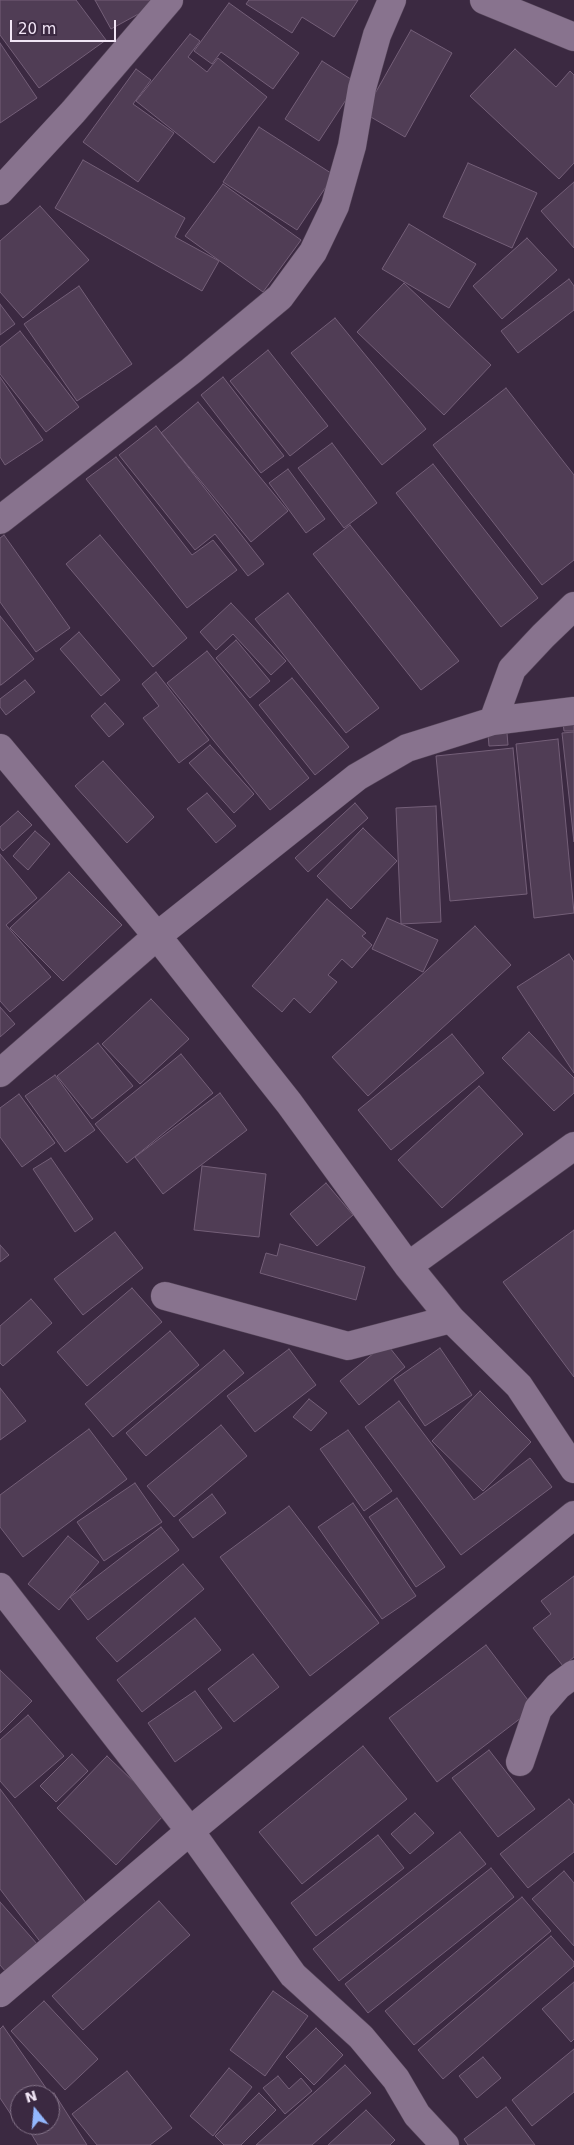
<!DOCTYPE html>
<html>
<head>
<meta charset="utf-8">
<style>
  body { margin:0 }
  #map { position:relative; width:574px; height:2145px; overflow:hidden; background:#3b2941; font-family:"DejaVu Sans",sans-serif }
  canvas { display:block }
  .north { position:absolute; left:10px; top:2085px; width:50px; height:50px; box-sizing:border-box; background:#3b2941; border:1px solid #847489; border-radius:50%; rotate:343deg; font-size:14px; font-weight:700; line-height:20px; text-align:center; color:#f1e5f5 }
  .north::after { content:''; display:block; margin:auto; width:18px; height:22px; background:#93b7fd; clip-path:polygon(50% 0,100% 100%,50% 72%,0 100%) }
  .scale { position:absolute; left:10px; top:20px; width:106px; height:22px; box-sizing:border-box; border:2px solid #f1e5f5; border-top:0; padding-left:6px; font-size:15px; line-height:18px; white-space:nowrap; color:#f1e5f5; -webkit-text-stroke:4px #3b2941; paint-order:stroke }
</style>
</head>
<body>
<div id="map">
<canvas width="574" height="2145"></canvas>
<div class="north">N</div>
<div class="scale">20 m</div>
</div>
<script>
const ctx = document.querySelector('canvas').getContext('2d');
ctx.lineJoin = 'round';
function fill(path, color) { ctx.fillStyle = color; ctx.fill(path, 'evenodd'); }
const poly = rows => new Path2D(rows.map(r => 'M' + r).join(''));
function trace(path, color, width, dash) { ctx.strokeStyle = color; ctx.lineWidth = width; ctx.lineCap = dash ? 'butt' : 'round'; ctx.setLineDash(dash || []); ctx.stroke(path); }
const building = poly([
  [0,0,76,0,106,40,39,88,0,35,0,0],
  [95,0,164,0,111,29,95,0],
  [249,0,358,0,334,37,302,17,292,33,246,4,249,0],
  [229,3,299,53,273,89,221,52,212,64,194,51,229,3],
  [411,30,452,53,405,137,364,113,411,30],
  [190,34,200,41,188,57,207,72,218,58,267,97,214,163,136,101,190,34],
  [0,43,37,98,0,123,0,43],
  [515,49,556,87,570,71,574,75,574,163,559,179,470,96,515,49],
  [322,61,357,83,319,141,285,119,322,61],
  [136,69,151,80,133,104,174,133,138,182,83,142,136,69],
  [259,127,334,175,297,230,223,182,259,127],
  [83,160,185,218,175,237,219,261,202,291,55,208,83,160],
  [468,163,537,193,512,248,443,217,468,163],
  [574,182,574,248,541,211,574,182],
  [223,184,301,240,263,292,185,236,223,184],
  [40,206,89,260,23,318,0,292,0,241,40,206],
  [409,224,476,264,449,308,382,269,409,224],
  [527,238,557,270,502,319,473,286,527,238],
  [569,279,574,286,574,310,518,353,501,331,569,279],
  [404,283,491,365,444,415,357,332,404,283],
  [79,286,132,364,77,401,24,324,79,286],
  [0,304,15,324,0,335,0,304],
  [335,318,426,429,382,465,291,353,335,318],
  [20,331,79,407,46,432,0,374,0,347,20,331],
  [268,350,328,426,290,456,230,381,268,350],
  [0,377,43,440,5,465,0,457,0,377],
  [223,377,284,456,261,473,201,395,223,377],
  [506,388,574,475,574,560,542,585,433,445,506,388],
  [198,402,288,511,251,542,161,433,198,402],
  [156,426,264,564,248,576,215,534,195,550,119,455,156,426],
  [332,443,377,503,344,528,298,468,332,443],
  [116,457,192,555,213,540,237,570,187,608,86,479,116,457],
  [433,464,538,598,501,627,396,493,433,464],
  [288,469,325,519,306,533,269,483,288,469],
  [350,525,459,661,421,690,313,554,350,525],
  [4,535,70,628,36,652,0,602,0,538,4,535],
  [100,535,187,638,153,667,66,564,100,535],
  [288,593,379,708,346,733,255,619,288,593],
  [231,603,286,661,271,675,233,634,216,650,200,632,231,603],
  [0,616,34,659,1,685,0,685,0,616],
  [79,632,120,680,101,696,60,649,79,632],
  [236,640,270,681,250,698,216,658,236,640],
  [207,651,309,778,270,810,167,683,207,651],
  [156,672,209,740,179,763,143,718,159,706,142,684,156,672],
  [292,678,349,747,315,775,259,705,292,678],
  [25,680,35,692,6,715,0,707,0,699,25,680],
  [105,703,124,724,109,737,91,716,105,703],
  [574,712,574,731,564,731,562,714,574,712],
  [574,732,574,842,562,733,574,732],
  [507,733,508,745,489,746,488,734,507,733],
  [558,739,574,913,534,918,516,744,558,739],
  [210,745,254,794,234,813,189,763,210,745],
  [513,748,527,894,450,901,436,756,513,748],
  [103,761,154,817,127,843,75,786,103,761],
  [207,793,236,826,216,843,187,809,207,793],
  [355,803,368,818,308,872,295,858,355,803],
  [436,806,441,922,401,924,396,808,436,806],
  [18,811,32,825,3,851,0,847,0,827,18,811],
  [363,828,397,861,351,909,317,876,363,828],
  [35,831,50,844,28,870,13,856,35,831],
  [0,854,37,898,6,925,51,977,10,1012,0,1001,0,854],
  [69,872,122,925,63,981,10,928,69,872],
  [327,899,366,933,362,936,372,945,352,968,342,959,328,975,337,982,310,1013,294,998,282,1012,252,986,327,899],
  [387,918,438,940,423,972,372,949,387,918],
  [475,926,511,965,368,1096,332,1057,475,926],
  [569,954,574,962,574,1073,517,987,569,954],
  [151,999,189,1039,140,1084,102,1044,151,999],
  [0,1007,15,1024,0,1037,0,1007],
  [529,1032,574,1078,574,1093,554,1111,502,1058,529,1032],
  [452,1034,484,1073,391,1150,358,1110,452,1034],
  [98,1043,133,1086,92,1119,57,1076,98,1043],
  [181,1054,213,1093,127,1163,95,1124,181,1054],
  [55,1075,95,1130,65,1152,25,1096,55,1075],
  [479,1086,523,1134,442,1208,398,1160,479,1086],
  [220,1093,247,1130,163,1194,135,1157,220,1093],
  [19,1094,55,1143,22,1167,0,1137,0,1108,19,1094],
  [51,1158,93,1219,75,1232,33,1169,51,1158],
  [202,1166,266,1174,259,1237,194,1230,202,1166],
  [326,1183,353,1215,317,1246,290,1214,326,1183],
  [574,1230,574,1377,503,1282,574,1230],
  [115,1232,143,1268,83,1315,54,1279,115,1232],
  [280,1244,365,1267,356,1300,260,1273,266,1253,277,1256,280,1244],
  [0,1245,9,1255,0,1262,0,1245],
  [132,1288,162,1322,87,1386,57,1352,132,1288],
  [31,1299,52,1323,3,1366,0,1363,0,1326,31,1299],
  [170,1331,199,1365,113,1437,85,1404,170,1331],
  [386,1343,405,1367,359,1405,340,1381,386,1343],
  [440,1348,472,1395,425,1426,394,1380,440,1348],
  [289,1349,316,1385,255,1432,227,1396,289,1349],
  [224,1350,244,1373,146,1456,126,1433,224,1350],
  [0,1388,26,1421,0,1440,0,1388],
  [480,1391,531,1442,483,1491,432,1441,480,1391],
  [309,1399,327,1413,311,1431,293,1417,309,1399],
  [399,1401,474,1500,530,1458,552,1487,461,1555,365,1427,399,1401],
  [221,1425,247,1456,174,1517,147,1486,221,1425],
  [89,1429,127,1479,23,1557,0,1527,0,1495,89,1429],
  [348,1430,392,1491,364,1511,320,1449,348,1430],
  [135,1483,162,1522,104,1561,77,1522,135,1483],
  [212,1494,226,1513,193,1538,179,1520,212,1494],
  [397,1498,445,1567,416,1587,369,1517,397,1498],
  [353,1503,416,1596,382,1619,318,1527,353,1503],
  [289,1506,379,1623,310,1676,220,1557,289,1506],
  [161,1527,179,1550,88,1620,70,1597,161,1527],
  [68,1536,99,1562,59,1610,28,1584,68,1536],
  [183,1564,204,1589,117,1662,96,1638,183,1564],
  [574,1576,574,1657,563,1666,533,1628,551,1614,541,1601,574,1576],
  [195,1618,221,1650,142,1712,117,1680,195,1618],
  [486,1645,534,1708,437,1782,389,1718,486,1645],
  [253,1654,279,1687,234,1722,208,1689,253,1654],
  [0,1670,32,1701,0,1733,0,1670],
  [195,1691,222,1728,175,1762,148,1723,195,1691],
  [28,1715,64,1756,15,1798,0,1781,0,1740,28,1715],
  [363,1746,407,1799,302,1884,259,1832,363,1746],
  [489,1750,535,1809,498,1837,452,1778,489,1750],
  [72,1754,88,1771,56,1802,40,1786,72,1754],
  [107,1756,166,1813,116,1865,57,1808,107,1756],
  [0,1789,90,1908,42,1944,0,1889,0,1789],
  [569,1799,574,1805,574,1852,528,1888,500,1854,569,1799],
  [415,1813,434,1833,410,1854,391,1834,415,1813],
  [460,1832,486,1864,339,1981,313,1949,460,1832],
  [378,1835,404,1868,316,1936,291,1903,378,1835],
  [491,1868,514,1897,368,2013,345,1984,491,1868],
  [564,1871,574,1883,574,1946,532,1899,564,1871],
  [522,1897,551,1931,414,2045,385,2011,522,1897],
  [159,1901,190,1935,83,2030,52,1996,159,1901],
  [0,1902,38,1945,6,1972,0,1965,0,1902],
  [551,1936,574,1962,574,1966,443,2079,418,2050,551,1936],
  [574,1982,574,2039,571,2042,542,2009,574,1982],
  [273,1991,308,2016,265,2076,230,2050,273,1991],
  [44,2001,98,2059,65,2090,11,2031,44,2001],
  [3,2026,48,2091,41,2095,20,2095,20,2110,12,2116,0,2098,0,2029,3,2026],
  [316,2028,343,2055,314,2085,286,2057,316,2028],
  [574,2049,574,2092,532,2126,512,2100,574,2049],
  [483,2057,501,2078,477,2098,459,2076,483,2057],
  [345,2065,371,2093,312,2145,256,2145,345,2065],
  [229,2068,252,2087,213,2136,190,2116,229,2068],
  [127,2071,172,2128,150,2145,97,2145,72,2114,127,2071],
  [278,2076,289,2089,301,2078,312,2091,285,2114,263,2088,278,2076],
  [54,2093,87,2145,38,2145,26,2125,50,2125,50,2096,54,2093],
  [259,2093,276,2110,241,2145,224,2145,215,2136,259,2093],
  [506,2107,535,2145,468,2145,464,2139,506,2107],
  [366,2110,395,2140,390,2145,328,2145,366,2110]
]);
fill(building, '#503d55');
trace(building, '#745f78', 1);
const minor = poly([
  [484,0,574,37],
  [0,191,73,112,169,0],
  [0,520,191,371,280,297,313,252,335,206,352,146,362,88,377,35,392,0],
  [493,721,512,669,543,636,574,606],
  [0,748,157,936,289,1103,408,1266,451,1319,519,1386,574,1469],
  [0,1073,157,936,357,777,407,748,493,721,574,711],
  [408,1266,574,1146],
  [165,1296,348,1346,451,1319],
  [0,1587,190,1831,293,1975,361,2037,396,2079,417,2115,445,2145],
  [520,1762,538,1709,558,1686,574,1674],
  [0,1993,190,1831,574,1515]
]);
trace(minor, '#544458', 29);
trace(minor, '#88738e', 28);
</script>
</body>
</html>
